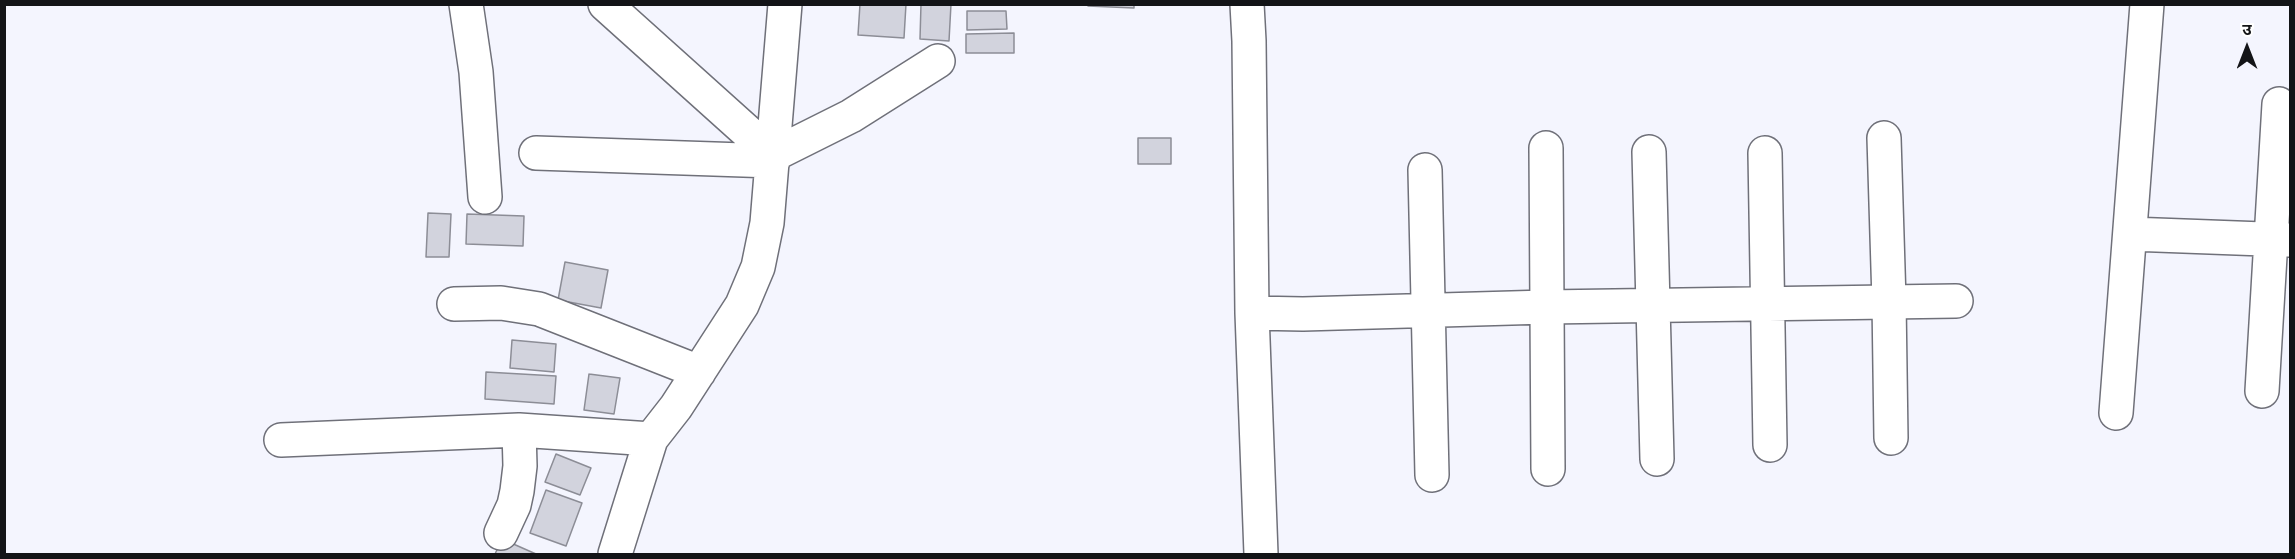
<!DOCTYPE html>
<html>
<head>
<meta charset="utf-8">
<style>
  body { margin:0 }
  #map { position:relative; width:2295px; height:559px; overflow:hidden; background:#f4f5fe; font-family:Signika,"Noto Sans Devanagari",sans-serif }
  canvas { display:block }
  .frame { position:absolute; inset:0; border:6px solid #131417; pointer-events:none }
  .north { position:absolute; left:2217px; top:18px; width:60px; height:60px; -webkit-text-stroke:4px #fff; paint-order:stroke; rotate:0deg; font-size:16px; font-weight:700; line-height:24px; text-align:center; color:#131417 }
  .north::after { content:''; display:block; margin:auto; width:21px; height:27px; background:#131417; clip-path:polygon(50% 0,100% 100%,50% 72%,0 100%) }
</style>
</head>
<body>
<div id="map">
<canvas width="2295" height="559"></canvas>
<div class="frame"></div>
<div class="north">उ</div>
</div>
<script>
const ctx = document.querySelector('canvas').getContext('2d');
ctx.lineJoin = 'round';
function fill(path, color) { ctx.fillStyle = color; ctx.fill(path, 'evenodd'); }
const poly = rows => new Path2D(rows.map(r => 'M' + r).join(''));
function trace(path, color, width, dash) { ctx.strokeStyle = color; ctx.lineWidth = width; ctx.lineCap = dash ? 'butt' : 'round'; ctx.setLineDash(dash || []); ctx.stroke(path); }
const building = poly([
  [860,4,906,4,904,38,858,35,860,4],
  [921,4,951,4,949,41,920,39,921,4],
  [1088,4,1134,4,1134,8,1088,6,1088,4],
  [967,11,1006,11,1007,29,967,30,967,11],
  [1014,33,1014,53,966,53,966,34,1014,33],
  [1138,138,1171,138,1171,164,1138,164,1138,138],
  [428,213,451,214,449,257,426,257,428,213],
  [467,214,524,216,523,246,466,244,467,214],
  [565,262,608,270,601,308,558,300,565,262],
  [512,340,556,344,554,372,510,368,512,340],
  [486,372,556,376,554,404,485,399,486,372],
  [589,374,620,378,614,414,584,410,589,374],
  [556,454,591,468,580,495,545,482,556,454],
  [546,490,582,503,566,546,530,533,546,490],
  [502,539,536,554,495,554,502,539]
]);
fill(building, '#d2d3dd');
trace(building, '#8c8d96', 1.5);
const minor = poly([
  [466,4,476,72,485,197],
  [605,4,773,155,851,116,938,61],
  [1247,4,1249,41,1252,313,1261,554],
  [1884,138,1889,301,1891,438],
  [1546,148,1548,469],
  [1649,152,1657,459],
  [536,153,773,161],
  [1765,153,1770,445],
  [1425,170,1432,475],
  [2130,234,2290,240],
  [454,304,501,303,539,309,699,372],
  [1252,313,1303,314,1546,307,1956,301],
  [2262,391,2279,104],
  [2116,413,2147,4],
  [281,440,519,430,651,439],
  [501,533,514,505,517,491,520,466,519,430],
  [615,554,651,439,676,407,742,305,758,267,767,223,785,4]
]);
trace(minor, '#6f7079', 36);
trace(minor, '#fff', 33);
</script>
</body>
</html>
